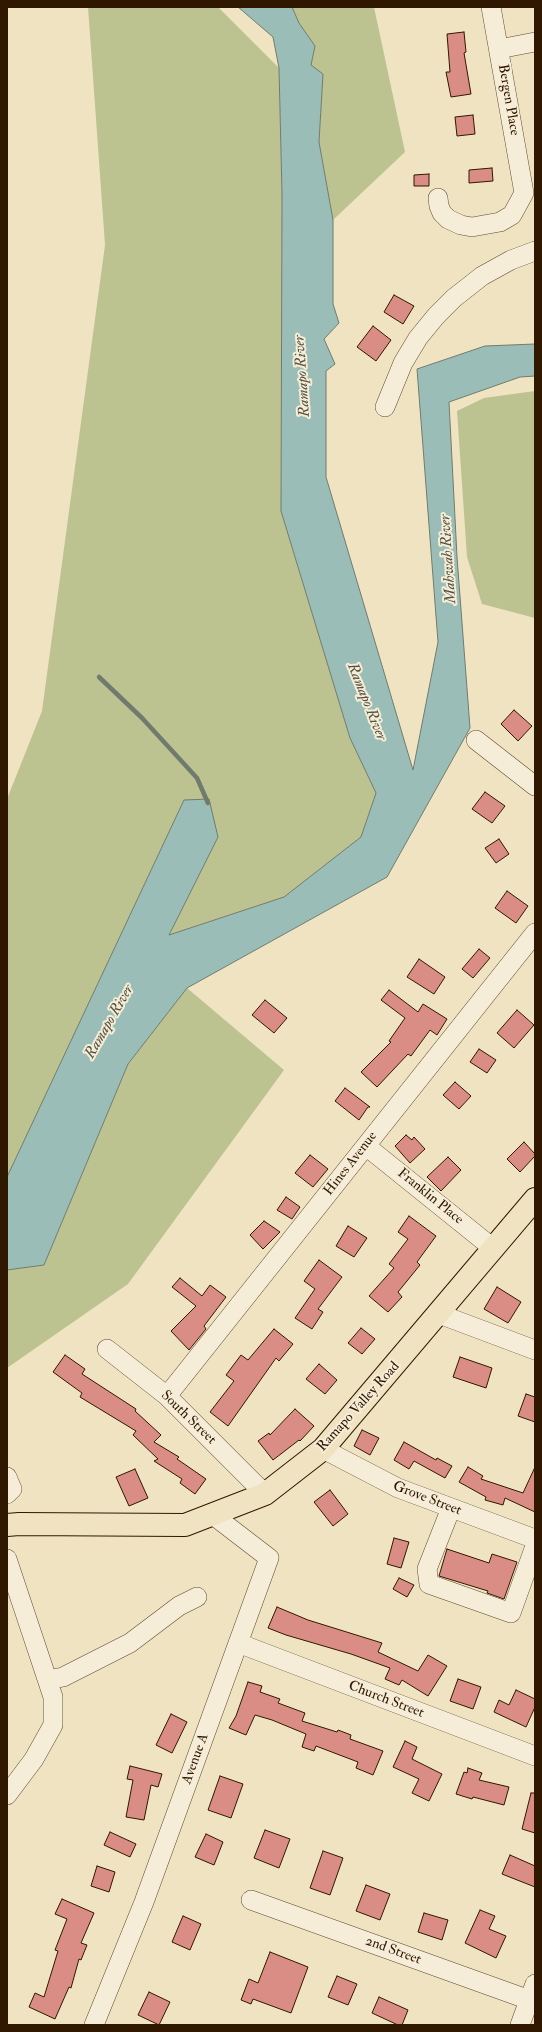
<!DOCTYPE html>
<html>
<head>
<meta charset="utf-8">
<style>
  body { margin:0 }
  #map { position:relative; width:542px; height:2032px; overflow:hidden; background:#f0e3c1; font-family:"IM FELL Double Pica",serif }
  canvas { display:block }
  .frame { position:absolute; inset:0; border:8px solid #301700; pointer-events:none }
</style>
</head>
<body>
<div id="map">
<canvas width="542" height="2032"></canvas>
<div class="frame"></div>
</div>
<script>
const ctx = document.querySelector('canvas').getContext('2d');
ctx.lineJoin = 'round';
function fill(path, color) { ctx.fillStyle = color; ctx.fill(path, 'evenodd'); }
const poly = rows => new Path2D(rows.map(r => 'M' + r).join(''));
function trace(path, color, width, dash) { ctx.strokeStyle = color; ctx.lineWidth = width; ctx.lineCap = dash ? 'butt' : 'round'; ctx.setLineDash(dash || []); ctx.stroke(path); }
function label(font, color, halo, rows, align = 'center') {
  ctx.font = font + ' "IM FELL Double Pica",serif'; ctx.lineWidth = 4; ctx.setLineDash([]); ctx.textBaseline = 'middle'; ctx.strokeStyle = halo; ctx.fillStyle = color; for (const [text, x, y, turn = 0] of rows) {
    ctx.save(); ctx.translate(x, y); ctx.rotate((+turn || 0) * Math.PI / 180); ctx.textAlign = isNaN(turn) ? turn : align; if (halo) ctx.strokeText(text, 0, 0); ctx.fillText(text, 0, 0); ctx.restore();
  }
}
fill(poly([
  [88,7,218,7,279,68,282,194,281,511,350,738,376,793,361,837,284,897,169,935,218,837,184,800,7,1177,7,799,42,711,105,245],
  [292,7,374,7,405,152,333,220,319,142,323,74,311,65,315,46,299,23],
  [535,391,535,618,482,604,467,557,457,411,484,398],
  [187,988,284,1070,128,1284,7,1368,7,1270,44,1265,128,1064]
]), '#bcc391');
const water = poly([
  [238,7,292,7,299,23,315,46,311,65,323,74,319,142,333,220,333,304,339,323,324,339,335,364,326,371,326,477,413,770,438,642,417,369,485,346,535,344,535,376,520,377,449,402,457,557,470,728,387,877,187,988,128,1064,44,1265,7,1270,7,1177,184,800,209,799,218,837,169,935,284,897,361,837,376,793,350,738,281,511,282,194,279,68,273,37,238,7]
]);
fill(water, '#9bbdb7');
trace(water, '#707b6e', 1);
trace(poly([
  [99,677,142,718,197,778,208,803]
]), '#707b6e', 4.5);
const building = poly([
  [464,32,466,52,464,53,471,94,451,97,446,72,450,72,447,34,464,32],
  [473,115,475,134,457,136,455,117,473,115],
  [492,168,493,181,469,183,469,170,492,168],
  [429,174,429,186,414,186,414,175,429,174],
  [394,295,414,306,403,324,384,312,394,295],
  [373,326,391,340,376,361,357,347,373,326],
  [514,710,532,726,518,741,501,724,514,710],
  [485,792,505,806,492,823,472,809,485,792],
  [499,839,509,854,496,863,485,848,499,839],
  [507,891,528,906,516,923,495,908,507,891],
  [479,949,490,958,473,978,462,969,479,949],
  [419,959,445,977,434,994,407,977,419,959],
  [389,990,418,1012,423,1004,447,1019,437,1035,430,1030,411,1056,408,1054,377,1087,361,1072,391,1042,389,1041,405,1018,381,1000,389,990],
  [265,1000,287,1018,274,1033,252,1015,265,1000],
  [517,1010,534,1025,514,1048,497,1033,517,1010],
  [479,1049,496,1060,487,1073,470,1062,479,1049],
  [455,1082,471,1096,459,1109,443,1095,455,1082],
  [345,1088,370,1107,368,1107,359,1120,335,1101,345,1088],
  [406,1135,412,1140,414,1137,425,1149,410,1163,395,1146,406,1135],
  [524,1142,535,1154,535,1156,520,1172,507,1159,524,1142],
  [310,1155,328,1169,313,1187,295,1173,310,1155],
  [448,1157,461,1170,441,1191,427,1177,448,1157],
  [286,1197,300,1207,292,1219,277,1210,286,1197],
  [409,1216,436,1236,417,1262,420,1265,398,1292,402,1297,388,1312,369,1296,394,1268,389,1264,408,1239,398,1232,409,1216],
  [264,1221,280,1232,263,1249,250,1235,264,1221],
  [348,1226,367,1238,354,1257,336,1246,348,1226],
  [319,1260,342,1277,318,1309,323,1312,312,1329,295,1318,315,1289,304,1281,319,1260],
  [180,1278,202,1296,210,1285,226,1297,204,1326,206,1329,189,1350,171,1331,196,1306,172,1287,180,1278],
  [497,1287,521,1302,508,1323,484,1309,497,1287],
  [361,1328,375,1339,362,1354,348,1343,361,1328],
  [274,1329,293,1344,279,1361,276,1358,228,1426,210,1412,234,1381,226,1375,241,1355,248,1360,274,1329],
  [65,1355,85,1369,82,1374,136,1409,135,1411,161,1435,154,1442,179,1457,177,1459,206,1479,195,1494,180,1483,182,1479,154,1461,158,1459,133,1435,136,1431,80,1397,82,1393,53,1372,65,1355],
  [460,1357,492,1368,486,1388,453,1377,460,1357],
  [319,1364,337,1380,325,1394,306,1379,319,1364],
  [526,1394,535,1397,535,1422,518,1416,526,1394],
  [295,1409,314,1426,300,1441,299,1440,273,1460,258,1441,269,1433,270,1435,295,1409],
  [362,1430,379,1438,370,1455,354,1446,362,1430],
  [404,1442,436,1460,437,1458,452,1466,445,1478,414,1461,409,1469,394,1460,404,1442],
  [468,1467,483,1476,481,1479,523,1493,535,1467,535,1512,505,1498,503,1505,485,1500,486,1497,459,1482,468,1467],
  [135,1469,148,1498,129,1506,116,1477,135,1469],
  [330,1490,348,1514,333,1526,314,1502,330,1490],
  [394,1538,409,1542,401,1568,387,1564,394,1538],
  [447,1549,489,1563,492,1554,517,1562,504,1599,487,1593,488,1591,439,1576,447,1549],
  [399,1578,414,1585,407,1597,393,1589,399,1578],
  [277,1607,308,1620,382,1643,378,1652,418,1671,428,1655,447,1666,428,1696,402,1680,399,1685,385,1679,390,1668,351,1654,286,1635,268,1628,277,1607],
  [458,1679,481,1687,473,1709,450,1701,458,1679],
  [248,1682,262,1686,260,1692,280,1699,278,1703,305,1713,302,1721,337,1732,338,1730,351,1735,350,1739,383,1751,373,1775,356,1768,358,1762,316,1746,314,1751,302,1747,306,1734,272,1720,255,1715,246,1735,229,1728,236,1716,248,1682],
  [516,1690,535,1699,535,1707,526,1727,494,1712,499,1700,509,1705,516,1690],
  [171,1714,187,1722,172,1753,156,1745,171,1714],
  [405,1741,417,1747,412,1759,442,1774,429,1801,412,1793,419,1779,393,1767,405,1741],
  [130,1766,162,1774,158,1787,151,1785,144,1820,126,1817,133,1780,127,1779,130,1766],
  [468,1768,482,1773,479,1780,509,1787,504,1805,473,1797,472,1799,456,1794,464,1772,467,1773,468,1768],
  [220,1776,243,1784,231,1818,208,1810,220,1776],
  [531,1793,535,1793,535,1833,522,1829,531,1793],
  [265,1830,290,1839,279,1868,254,1858,265,1830],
  [110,1832,136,1844,130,1857,104,1845,110,1832],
  [206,1834,223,1842,214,1865,195,1857,206,1834],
  [323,1851,343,1858,330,1895,310,1888,323,1851],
  [510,1855,535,1866,535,1887,502,1874,510,1855],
  [97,1866,115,1872,109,1892,91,1886,97,1866],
  [366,1885,390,1894,380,1920,356,1911,366,1885],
  [62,1899,94,1913,81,1943,87,1945,81,1960,79,1959,71,1988,69,1987,55,2019,29,2007,35,1993,44,1997,58,1951,55,1950,67,1919,55,1914,62,1899],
  [480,1910,495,1916,489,1929,506,1936,496,1958,465,1943,480,1910],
  [424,1913,448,1920,442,1940,418,1932,424,1913],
  [183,1916,201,1924,190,1950,172,1942,183,1916],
  [270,1952,308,1967,291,2013,253,1999,251,2004,241,2000,249,1979,258,1983,270,1952],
  [337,1976,357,1984,348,2005,328,1997,337,1976],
  [149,1992,170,2002,159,2025,138,2015,149,1992],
  [379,1997,408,2010,402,2025,398,2025,372,2013,379,1997]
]);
fill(building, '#da8d84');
trace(building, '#301700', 1);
const minor = poly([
  [499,49,535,42],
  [438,198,439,206,442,213,448,219,461,225,472,227,500,222,512,215,524,193,491,7],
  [385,407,403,363,418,338,436,316,454,298,482,276,511,260,535,251],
  [476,740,535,786],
  [366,1146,494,1249],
  [439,1314,535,1350],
  [107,1349,167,1396,265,1494],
  [167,1396,535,933],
  [323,1449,398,1488,535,1539],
  [7,1477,12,1489,7,1494],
  [451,1508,427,1569,429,1584,511,1613,535,1546],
  [7,1559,53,1697,53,1725,34,1759,7,1795],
  [238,1643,535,1756],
  [48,1680,63,1677,130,1643,179,1606,197,1597],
  [251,1900,535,2002],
  [94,2025,144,1902,269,1558,213,1515],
  [520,2025,535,1984]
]);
const major = poly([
  [7,1525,19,1524,185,1525,265,1494,323,1449,535,1199]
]);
trace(minor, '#604a30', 20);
trace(major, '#301700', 24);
trace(minor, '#f5edd7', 19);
trace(major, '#f0e3c1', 22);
label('14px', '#301700', '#f5edd7', [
  ["Bergen Place",508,100,80],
  ["Hines Avenue",351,1164,-52],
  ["Franklin Place",430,1197,39],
  ["Ramapo Valley Road",359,1407,-48],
  ["South Street",188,1418,44],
  ["Grove Street",427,1499,21],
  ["Church Street",386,1700,21],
  ["Avenue A",196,1759,-70],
  ["2nd Street",393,1951,20]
]);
label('italic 15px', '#555140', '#f5edd7', [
  ["Ramapo River",303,376,-94],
  ["Mahwah River",449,559,-94],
  ["Ramapo River",366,702,68],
  ["Ramapo River",110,1022,-60]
]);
</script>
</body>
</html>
